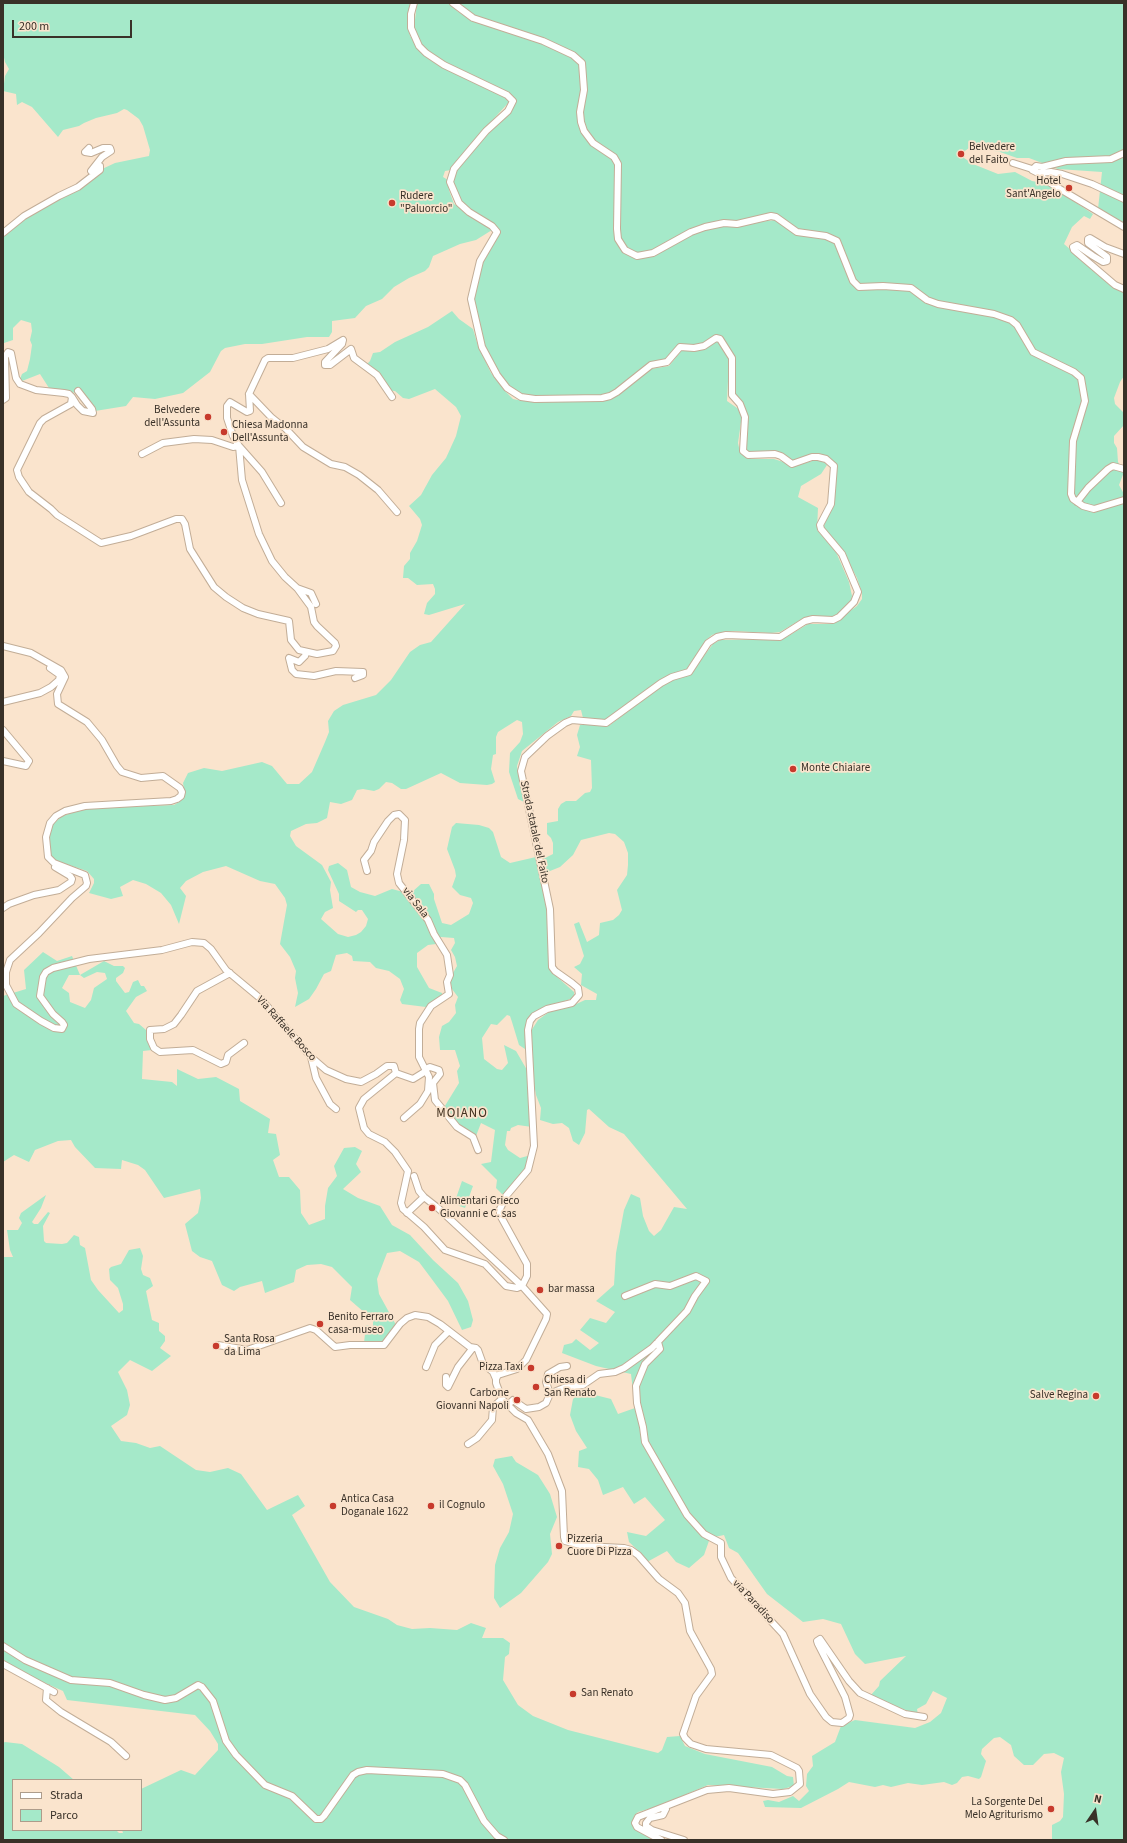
<!DOCTYPE html>
<html>
<head>
<meta charset="utf-8">
<style>
  body { margin:0 }
  #map { position:relative; width:1127px; height:1843px; overflow:hidden; background:#fae4cd; font-family:"Source Sans 3",sans-serif }
  canvas { display:block }
  .frame { position:absolute; inset:0; border:4px solid #393128; pointer-events:none }
  .legend { position:absolute; left:12px; top:1779px; width:130px; height:52px; box-sizing:border-box; background:#fae4cd; border:1px solid #ad9c8b; margin:0; padding:5px 7px; list-style:none; font-size:12px; color:#393128 }
  .legend li { display:flex; align-items:center; gap:8px; height:20px }
  .legend b { width:20px; border:1px solid #ad9c8b }
  .north { position:absolute; left:1075px; top:1791px; width:40px; height:40px; -webkit-text-stroke:3px #fae4cd; paint-order:stroke; rotate:13deg; font-size:11px; font-weight:700; line-height:16px; text-align:center; color:#393128 }
  .north::after { content:''; display:block; margin:auto; width:14px; height:18px; background:#393128; clip-path:polygon(50% 0,100% 100%,50% 72%,0 100%) }
  .scale { position:absolute; left:12px; top:20px; width:120px; height:18px; box-sizing:border-box; border:2px solid #393128; border-top:0; padding-left:5px; font-size:12px; line-height:14px; white-space:nowrap; color:#393128; -webkit-text-stroke:3px #fae4cd; paint-order:stroke }
</style>
</head>
<body>
<div id="map">
<canvas width="1127" height="1843"></canvas>
<div class="frame"></div>
<ul class="legend">
<li><b style="height:5px;background:#fff"></b>Strada</li>
<li><b style="height:11px;background:#a5e9c9"></b>Parco</li>
</ul>
<div class="north">N</div>
<div class="scale">200 m</div>
</div>
<script>
const ctx = document.querySelector('canvas').getContext('2d');
ctx.lineJoin = 'round';
function fill(path, color) { ctx.fillStyle = color; ctx.fill(path, 'evenodd'); }
const poly = rows => new Path2D(rows.map(r => 'M' + r).join(''));
function trace(path, color, width, dash) { ctx.strokeStyle = color; ctx.lineWidth = width; ctx.lineCap = dash ? 'butt' : 'round'; ctx.setLineDash(dash || []); ctx.stroke(path); }
function label(font, color, halo, rows, align = 'center') {
  ctx.font = font + ' "Source Sans 3",sans-serif'; ctx.lineWidth = 3.5; ctx.setLineDash([]); ctx.textBaseline = 'middle'; ctx.strokeStyle = halo; ctx.fillStyle = color; for (const [text, x, y, turn = 0] of rows) {
    ctx.save(); ctx.translate(x, y); ctx.rotate((+turn || 0) * Math.PI / 180); ctx.textAlign = isNaN(turn) ? turn : align; if (halo) ctx.strokeText(text, 0, 0); ctx.fillText(text, 0, 0); ctx.restore();
  }
}
fill(poly([
  [3,3,412,3,409,28,410,36,420,50,431,60,506,96,510,101,478,136,451,170,445,171,443,177,448,180,449,190,454,204,492,230,476,240,460,244,433,256,429,267,425,271,409,278,394,287,382,299,366,306,355,318,332,321,332,332,329,337,307,337,262,344,245,344,225,348,221,351,210,372,183,393,155,399,133,397,126,406,95,411,93,405,76,393,49,388,40,374,22,381,20,379,22,374,27,371,30,359,32,345,30,340,32,331,31,323,21,320,13,328,13,340,4,343,3,346,5,383,3,386,3,235,21,219,100,170,115,163,149,156,150,150,143,126,139,119,127,110,124,109,117,113,96,118,84,123,79,126,63,130,58,137,32,107,22,102,17,105,16,94,3,91,5,76,9,69,5,62,3,53],
  [417,3,450,3,457,11,472,21,542,43,571,57,580,64,582,78,581,132,612,159,615,165,616,240,636,258,706,229,775,220,796,235,826,239,835,243,850,282,858,290,883,288,910,290,925,302,937,307,994,317,1010,322,1015,326,1031,354,1073,374,1079,379,1082,401,1071,441,1071,501,1082,508,1094,512,1124,502,1124,1840,1052,1840,1052,1825,1060,1821,1063,1817,1064,1794,1061,1772,1064,1758,1054,1753,1044,1754,1033,1765,1024,1765,1014,1756,1011,1745,1000,1737,994,1738,982,1749,981,1754,986,1761,981,1777,979,1779,968,1776,962,1777,957,1783,952,1785,944,1782,922,1785,908,1783,891,1787,883,1785,875,1787,849,1782,838,1789,801,1808,765,1807,763,1801,768,1800,779,1802,793,1796,799,1801,809,1791,806,1786,807,1774,813,1766,812,1756,835,1742,841,1726,855,1720,915,1728,930,1722,941,1713,947,1698,933,1691,926,1704,917,1709,918,1715,870,1696,879,1686,880,1681,906,1656,865,1664,855,1654,841,1624,823,1619,803,1622,767,1594,738,1553,729,1548,724,1535,710,1538,704,1555,689,1568,676,1562,667,1551,647,1562,642,1554,629,1542,627,1532,646,1536,665,1520,645,1497,634,1504,623,1487,603,1495,598,1480,589,1469,578,1467,579,1451,587,1448,576,1431,570,1415,573,1399,580,1393,593,1391,595,1395,611,1399,618,1414,635,1408,631,1374,596,1366,562,1353,564,1345,572,1343,576,1339,590,1350,599,1343,580,1330,590,1318,606,1323,615,1312,596,1301,614,1285,616,1253,624,1210,631,1194,640,1198,643,1216,649,1231,654,1236,661,1230,674,1207,687,1209,624,1134,609,1127,589,1109,587,1110,585,1133,579,1145,573,1141,569,1128,562,1123,553,1124,540,1120,541,1108,536,1095,532,1072,531,1031,538,1020,549,1012,572,1006,585,1000,596,1000,597,994,581,985,582,974,574,967,580,964,584,956,574,924,579,922,587,942,599,935,600,923,613,920,619,915,622,910,617,890,627,875,628,865,628,853,624,842,615,834,609,833,581,840,573,855,560,867,545,873,543,859,553,854,553,843,551,838,547,834,547,823,558,821,558,809,561,804,566,801,576,801,585,793,590,792,592,788,591,760,577,756,580,747,577,735,580,725,610,725,665,683,690,674,713,644,720,640,778,639,785,638,808,624,832,624,857,606,862,599,862,593,857,578,844,553,823,528,833,504,837,471,836,465,827,456,819,454,812,454,792,461,782,454,749,453,746,449,748,417,742,402,734,394,735,357,721,336,715,335,703,343,694,345,687,344,679,345,668,358,663,361,650,362,616,390,602,395,535,396,522,395,509,386,499,374,485,346,474,299,483,262,498,237,499,232,494,224,471,210,461,201,453,182,456,170,488,133,510,112,516,101,513,96,508,92,446,63,427,51,421,45,414,28],
  [456,3,1124,3,1124,225,1098,209,1102,172,1058,169,1029,158,1017,158,1000,152,978,148,969,148,962,153,961,156,973,164,998,174,1015,172,1032,181,1048,184,1093,214,1090,219,1084,216,1072,227,1064,244,1101,276,1124,291,1124,376,1120,382,1114,398,1115,404,1124,413,1124,425,1114,436,1114,443,1117,448,1118,462,1124,472,1119,485,1124,494,1124,498,1104,505,1089,506,1075,498,1074,493,1076,441,1085,408,1083,377,1035,350,1019,323,938,302,928,298,916,288,860,285,854,280,839,239,827,234,797,230,777,215,737,221,723,221,653,251,637,253,626,248,620,238,619,229,620,164,594,141,586,130,583,121,586,78,584,62,574,53,474,16],
  [452,311,459,319,473,329,478,346,491,373,504,390,513,399,523,401,608,399,618,395,651,369,669,366,682,350,715,340,722,343,729,361,727,401,740,410,742,415,738,443,740,452,752,459,774,459,796,466,812,461,823,461,827,465,821,474,801,486,798,497,818,508,817,530,836,552,849,582,852,596,851,601,842,612,831,618,805,617,780,632,771,633,733,631,722,632,712,635,706,640,686,670,663,678,604,721,583,718,581,710,574,711,571,716,558,722,522,751,517,766,524,802,518,799,509,772,510,753,520,742,523,734,522,722,517,720,498,732,496,737,496,754,493,755,491,769,495,782,492,784,487,785,460,783,441,773,406,789,401,789,392,783,386,782,379,789,374,791,363,789,357,790,352,800,341,804,330,802,327,818,317,823,306,824,291,831,290,836,296,846,322,865,331,882,330,890,333,908,325,912,321,919,338,934,348,937,356,935,361,932,366,926,368,919,362,910,358,910,356,912,339,901,339,894,328,870,329,866,338,863,347,870,351,887,360,892,375,896,392,889,407,893,412,892,421,884,429,884,434,894,434,899,442,923,451,925,469,914,473,903,471,898,460,895,452,887,456,876,455,870,447,849,452,827,456,823,479,825,489,828,493,832,501,857,510,863,536,857,549,915,548,957,550,966,556,976,574,992,574,995,573,998,537,1011,526,1024,525,1034,525,1049,519,1045,512,1022,510,1016,507,1015,497,1025,491,1024,482,1038,484,1059,497,1069,502,1070,508,1063,504,1045,516,1051,527,1070,532,1127,518,1125,511,1128,510,1131,507,1131,505,1145,508,1150,520,1158,531,1155,527,1166,523,1174,503,1195,496,1188,497,1180,481,1164,491,1162,495,1130,481,1123,476,1136,470,1134,468,1135,443,1109,459,1083,457,1071,460,1066,455,1050,440,1050,439,1037,442,1026,449,1022,456,1013,455,1005,458,997,452,989,450,978,457,966,455,957,451,950,455,943,454,938,441,937,436,944,428,945,417,953,417,967,429,988,442,993,442,995,426,1007,402,1004,400,1000,404,989,400,979,389,971,376,968,370,962,353,961,352,956,347,953,336,955,331,971,324,974,316,989,309,999,295,1007,298,993,295,978,296,971,290,957,280,944,287,905,285,898,275,884,260,881,226,866,203,872,186,881,180,888,186,896,179,924,171,905,161,893,146,884,133,880,120,887,123,896,111,899,89,893,94,883,94,879,87,871,54,860,49,852,48,835,52,825,61,817,75,811,94,808,174,805,179,802,185,794,183,783,188,773,204,768,222,771,262,762,272,766,287,784,299,784,312,772,325,742,329,732,328,721,334,711,343,705,376,695,391,680,410,652,420,645,431,642,465,604,429,615,424,614,427,603,435,594,435,589,433,584,417,585,408,578,403,578,404,566,410,559,410,553,417,541,422,525,420,519,409,506,421,495,432,475,446,458,456,436,461,416,456,407,435,389,409,399,403,398,395,391,384,390,367,364,370,361,373,353,380,352,395,342,428,327],
  [43,952,57,961,72,956,80,975,104,961,114,966,123,966,125,968,123,973,116,978,116,981,125,993,129,992,133,982,138,980,141,986,144,986,147,991,136,997,126,1011,134,1023,139,1024,146,1030,148,1043,152,1050,143,1051,142,1079,172,1082,177,1086,177,1069,198,1079,216,1077,239,1089,240,1101,270,1119,268,1133,276,1134,280,1155,273,1160,279,1177,289,1177,300,1190,301,1213,309,1225,325,1219,325,1206,328,1188,337,1176,334,1166,344,1148,355,1147,362,1151,356,1164,361,1172,343,1189,358,1198,380,1206,392,1225,410,1235,433,1260,458,1283,468,1301,473,1320,471,1327,462,1330,448,1301,431,1278,419,1262,400,1251,387,1253,377,1279,379,1294,396,1325,381,1344,364,1343,366,1325,373,1327,373,1320,350,1300,352,1287,332,1267,321,1264,307,1265,296,1270,294,1282,265,1293,262,1281,240,1287,234,1291,222,1285,212,1261,200,1257,192,1251,185,1224,198,1213,201,1198,200,1189,164,1198,145,1170,138,1165,122,1160,121,1169,95,1168,75,1147,71,1140,58,1141,35,1150,29,1162,14,1155,3,1162,3,996,26,989,24,970],
  [97,972,105,973,107,979,94,988,91,1000,85,1008,70,1002,69,993,62,988,69,975,80,975,84,978],
  [462,1181,473,1186,465,1208,454,1204],
  [46,1195,41,1208,32,1222,34,1224,38,1224,48,1212,50,1213,43,1226,44,1241,46,1243,62,1244,67,1243,74,1235,79,1237,80,1245,85,1248,91,1280,98,1290,119,1313,123,1310,123,1304,118,1288,110,1280,109,1269,111,1267,121,1264,129,1250,140,1248,143,1256,141,1269,143,1275,150,1278,153,1286,146,1291,152,1320,159,1323,159,1331,165,1336,165,1341,160,1348,171,1356,152,1371,130,1360,118,1372,127,1390,130,1405,127,1415,111,1426,121,1441,136,1443,150,1448,160,1446,196,1470,210,1472,228,1468,241,1474,267,1510,298,1495,305,1506,292,1515,330,1582,354,1607,388,1619,397,1625,412,1629,430,1628,457,1630,471,1623,486,1628,482,1638,503,1638,510,1643,509,1654,505,1657,503,1680,518,1705,533,1716,568,1730,658,1753,662,1750,667,1737,680,1736,685,1746,705,1754,772,1767,787,1776,793,1777,794,1786,783,1789,708,1785,659,1806,638,1812,634,1816,633,1826,653,1840,3,1840,3,1743,5,1742,22,1744,59,1767,74,1780,13,1780,13,1830,116,1830,119,1833,123,1833,122,1830,141,1830,141,1789,181,1770,195,1775,218,1750,218,1744,210,1731,195,1715,67,1700,63,1691,16,1670,3,1659,3,1259,4,1257,13,1257,10,1250,7,1230,18,1230,22,1223,19,1218,21,1213],
  [512,1456,516,1462,538,1475,550,1494,557,1517,550,1534,552,1554,548,1562,521,1593,500,1608,494,1598,495,1565,500,1548,509,1532,513,1514,503,1484,493,1466,495,1459]
]), '#a5e9c9');
const minor = poly([
  [414,3,411,14,411,28,419,46,426,53,444,65,507,95,513,101,508,111,486,131,454,169,450,182,459,203,469,212,492,226,497,232,480,261,471,299,482,347,497,375,507,388,521,397,535,399,602,398,610,396,617,392,651,365,667,362,680,347,694,348,704,346,716,338,720,339,732,358,732,395,740,404,745,417,743,451,748,455,775,454,781,456,792,464,812,457,818,457,826,459,834,466,831,504,820,525,821,529,842,554,858,592,854,602,839,617,833,620,813,619,805,621,780,637,726,635,717,637,708,643,689,672,672,677,661,683,606,723,572,720,565,723,547,736,525,757,521,771,550,909,552,967,555,971,572,983,578,988,579,995,572,1003,547,1009,534,1016,530,1021,528,1030,534,1146,528,1170,506,1196,500,1209,500,1215,527,1264,527,1276,522,1286],
  [453,3,473,18,543,41,573,55,582,63,584,90,580,112,581,122,584,131,593,143,614,157,618,164,617,229,618,239,625,250,637,256,653,253,691,232,705,227,724,223,737,224,771,216,776,217,797,232,826,236,837,241,853,281,859,287,883,286,911,288,927,300,938,304,994,314,1011,320,1017,325,1033,352,1074,372,1081,378,1085,401,1073,441,1071,494,1073,499,1083,506,1094,509,1124,500],
  [1124,153,1111,159,1066,161,1042,167,1036,166,1032,170,1038,173,1051,172,1062,174,1092,184,1124,199],
  [1013,163,1032,169],
  [1042,172,1041,174,1043,178,1055,186,1124,227],
  [3,233,24,216,59,196,78,187,100,170,100,166,91,171,102,157,111,151,110,148,103,148,91,153,85,152,89,148],
  [1124,254,1105,247,1090,238,1088,239,1088,243,1107,257,1107,261,1103,262,1093,256,1077,245,1073,247,1074,250,1115,285,1124,289],
  [249,394,271,417,286,429,303,447,331,464,345,467,359,475,378,490,397,512],
  [72,397,77,405,83,411,93,413,92,409,78,391],
  [3,400,6,398,5,357,8,352,11,353,16,378,20,384,36,390,64,393,69,394,72,397,71,404,44,419,40,423,17,470,19,477,29,492,51,509,57,515,101,543,131,536,176,519,182,519,185,524,190,549,214,587,226,597,243,608,258,614,289,621,291,640,299,650,317,654,333,651,336,646,335,643,317,626,314,622,311,607,297,588],
  [142,454,163,443,194,439,212,440,233,447,239,446,242,480,259,534,272,561,285,577,297,588,311,593,316,604],
  [1077,502,1088,488,1108,469,1113,466,1124,469],
  [281,503,262,472,239,446,233,436,227,418,227,406,230,402,247,412,250,411,249,394,265,360,268,358,293,358,328,349,343,340,342,344,325,362,325,365,330,365,351,349,354,358,377,375,392,397],
  [3,646,31,653,61,670,65,677,57,694,58,704,87,722,102,740,117,766,122,772,141,778,163,776,180,788,182,792,181,796,177,799,171,801,85,806,65,811,56,816,50,823,46,837,48,857,54,863,85,875,87,883,86,886,72,898,39,933,10,960,6,972,6,985,16,1004,41,1021,54,1028,62,1029,64,1025,62,1022,53,1014,40,996,43,977,46,972,53,968,89,959,162,950,192,942,204,943,211,949,226,970,261,999,311,1057,326,1070,346,1079,361,1082,376,1074,387,1066,394,1066,396,1073,364,1099,359,1108,364,1128,369,1134,385,1142,395,1152,408,1171,401,1203,403,1209,424,1227,445,1250,485,1264,506,1286,517,1288,522,1286],
  [306,653,305,656,299,662,289,658,292,670,296,674,314,676,336,671,363,672,363,675,355,678],
  [3,702,40,693,51,687,59,680,60,675,50,668],
  [3,730,29,761,26,766,3,761],
  [367,871,364,860,371,851,374,842,388,821,394,815,399,814,405,820,404,840,397,874,399,883,428,920,434,934,447,955,450,975,447,982,449,994,431,1006,420,1023,419,1029,419,1057,429,1077,428,1091,420,1104,404,1118],
  [3,908,9,904,34,895,59,890,71,882,72,879,70,876,55,867],
  [230,973,197,991,181,1015,174,1024,164,1029,150,1030,150,1039,154,1048,160,1052,193,1050,221,1064,226,1062,228,1055,244,1043],
  [311,1057,316,1078,330,1104,336,1109],
  [425,1069,430,1067,439,1070,440,1074,433,1083,435,1100,457,1127,473,1137,478,1150],
  [396,1073,413,1079,426,1071],
  [414,1176,419,1191,424,1197,438,1208,522,1286,547,1314,546,1319,526,1360,517,1369,498,1375,496,1379,496,1383,502,1399,516,1413,528,1420,548,1454,562,1491,564,1537,565,1541,584,1546,624,1548,631,1550,638,1555,659,1579,678,1593,685,1603,690,1631,711,1669,712,1674,696,1696,683,1734,685,1738,691,1744,706,1749,771,1755,797,1768,799,1771,800,1784,790,1792,773,1794,729,1788,707,1790,638,1817,635,1823,637,1827,661,1840],
  [407,1213,424,1197],
  [658,1342,660,1349,645,1364,636,1386,637,1403,643,1427,645,1442,687,1515,704,1534,721,1543,721,1557,731,1578,783,1634,810,1694,826,1717,832,1722,842,1723,849,1718,850,1715,845,1697,818,1644,817,1641,820,1639,849,1681,860,1693,905,1714,924,1717],
  [218,1345,247,1350,310,1328,316,1330,335,1347,350,1345,384,1345,400,1324,407,1318,415,1315,428,1317,440,1324,470,1347,476,1348,478,1350,483,1364,493,1372,496,1379],
  [426,1367,435,1345,449,1331],
  [446,1377,446,1385,448,1387,458,1367,472,1349],
  [550,1394,546,1382,548,1374,560,1367,567,1366],
  [508,1405,513,1400,526,1409,539,1407,546,1403,550,1394,554,1392,566,1387,583,1385,599,1374,615,1372,624,1368,652,1348,687,1311,695,1296,706,1281,696,1276,670,1286,655,1284,625,1296],
  [468,1444,477,1438,492,1420,493,1407,502,1399],
  [3,1646,25,1660,71,1680,110,1683,144,1695,165,1700,176,1698,198,1685,202,1687,213,1701,226,1741,236,1755,265,1785,292,1796,316,1819,321,1819,324,1816,353,1775,358,1772,367,1770,443,1774,460,1780,465,1785,484,1821,497,1836,504,1840],
  [3,1664,54,1692],
  [47,1688,46,1700,61,1712,111,1742,126,1756],
  [665,1807,666,1809,663,1815,650,1818,646,1823,646,1826,652,1830,684,1840]
]);
trace(minor, '#c2ad97', 8);
trace(minor, '#fff', 6);
for (const [x, y, r, color] of [
  [961,154,4,"#c73a2c"],
  [1069,188,4,"#c73a2c"],
  [392,203,4,"#c73a2c"],
  [208,417,4,"#c73a2c"],
  [224,432,4,"#c73a2c"],
  [793,769,4,"#c73a2c"],
  [432,1208,4,"#c73a2c"],
  [540,1290,4,"#c73a2c"],
  [320,1324,4,"#c73a2c"],
  [216,1346,4,"#c73a2c"],
  [531,1368,4,"#c73a2c"],
  [536,1387,4,"#c73a2c"],
  [1096,1396,4,"#c73a2c"],
  [517,1400,4,"#c73a2c"],
  [333,1506,4,"#c73a2c"],
  [431,1506,4,"#c73a2c"],
  [559,1546,4,"#c73a2c"],
  [573,1694,4,"#c73a2c"],
  [1051,1809,4,"#c73a2c"]
]) { const dot = new Path2D(); dot.arc(x, y, r, 0, 2 * Math.PI); ctx.fillStyle = color; ctx.fill(dot); trace(dot, '#fae4cd', 1.5); }
label('11px', '#393128', '#fae4cd', [
  ["Belvedere",969,148],
  ["del Faito",969,161],
  ["Hotel",1061,182,"right"],
  ["Sant'Angelo",1061,195,"right"],
  ["Rudere",400,197],
  ["\"Paluorcio\"",400,210],
  ["Belvedere",200,411,"right"],
  ["dell'Assunta",200,424,"right"],
  ["Chiesa Madonna",232,426],
  ["Dell'Assunta",232,439],
  ["Monte Chiaiare",801,769],
  ["Alimentari Grieco",440,1202],
  ["Giovanni e C. sas",440,1215],
  ["bar massa",548,1290],
  ["Benito Ferraro",328,1318],
  ["casa-museo",328,1331],
  ["Santa Rosa",224,1340],
  ["da Lima",224,1353],
  ["Pizza Taxi",523,1368,"right"],
  ["Chiesa di",544,1381],
  ["San Renato",544,1394],
  ["Carbone",509,1394,"right"],
  ["Giovanni Napoli",509,1407,"right"],
  ["Salve Regina",1088,1396,"right"],
  ["Antica Casa",341,1500],
  ["Doganale 1622",341,1513],
  ["il Cognulo",439,1506],
  ["Pizzeria",567,1540],
  ["Cuore Di Pizza",567,1553],
  ["San Renato",581,1694],
  ["La Sorgente Del",1043,1803,"right"],
  ["Melo Agriturismo",1043,1816,"right"]
], 'left');
label('11px', '#393128', '#fae4cd', [
  ["Strada statale del Faito",534,832,78],
  ["via Sala",415,903,52],
  ["Via Raffaele Bosco",286,1029,48],
  ["via Paradiso",753,1602,47]
]);
ctx.letterSpacing = '1px';
label('13px', '#443220', '#fae4cd', [
  ["MOIANO",462,1114]
]);
ctx.letterSpacing = '0px';
</script>
</body>
</html>
